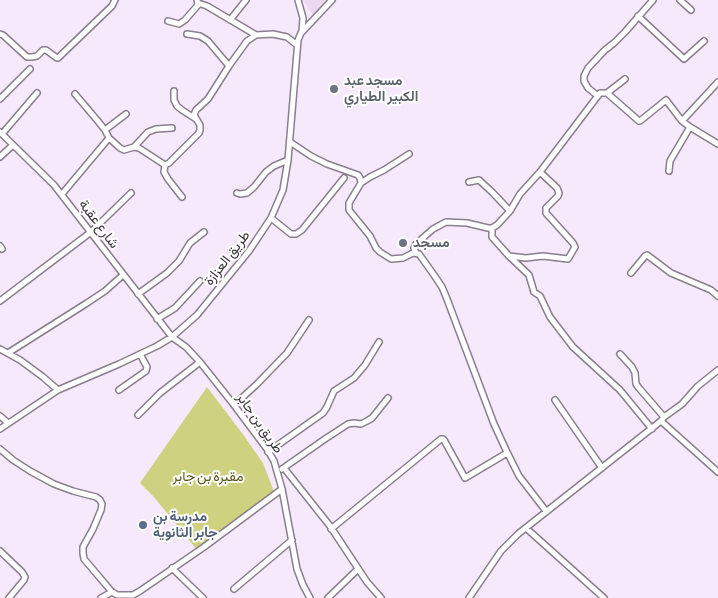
<!DOCTYPE html>
<html>
<head>
<meta charset="utf-8">
<style>
  body { margin:0 }
  canvas { display:block; background:#f6e9fb }
</style>
</head>
<body>
<canvas width="718" height="598"></canvas>
<script>
const ctx = document.querySelector('canvas').getContext('2d');
ctx.lineJoin = 'round';
function fill(path, color) { ctx.fillStyle = color; ctx.fill(path, 'evenodd'); }
const poly = rows => new Path2D(rows.map(r => 'M' + r).join(''));
function trace(path, color, width, dash) { ctx.strokeStyle = color; ctx.lineWidth = width; ctx.lineCap = dash ? 'butt' : 'round'; ctx.setLineDash(dash || []); ctx.stroke(path); }
function label(font, color, halo, rows, align = 'center') {
  ctx.font = font + ' "Asap Condensed",Vazirmatn,sans-serif'; ctx.lineWidth = 4; ctx.setLineDash([]); ctx.textBaseline = 'middle'; ctx.strokeStyle = halo; ctx.fillStyle = color; for (const [text, x, y, turn = 0] of rows) {
    ctx.save(); ctx.translate(x, y); ctx.rotate((+turn || 0) * Math.PI / 180); ctx.textAlign = isNaN(turn) ? turn : align; if (halo) ctx.strokeText(text, 0, 0); ctx.fillText(text, 0, 0); ctx.restore();
  }
}
fill(poly([
  [303,0,332,0,315,18]
]), '#ebd9f1');
fill(poly([
  [207,387,242,433,263,463,275,494,198,551,153,496,140,483]
]), '#ced180');
const minor = poly([
  [298,0,303,18,302,31],
  [680,0,691,10],
  [198,3,207,6,256,35],
  [638,16,684,59,704,41],
  [230,20,246,0],
  [168,21,179,24,185,20,198,5,197,0],
  [0,34,3,35,27,57,32,57,37,56,43,50,46,50,57,58,58,58,112,6,115,0],
  [187,34,200,36,208,41,229,66],
  [174,91,174,100,177,106,182,110,196,119],
  [607,93,625,79],
  [75,94,97,120,105,130,109,138,120,148,124,150,134,147,139,148,165,165,169,163,199,133,200,130,200,125,194,115,196,110,208,99,229,66,247,41,256,35,273,34,287,37,297,45],
  [598,96,588,88,584,81,584,76,588,68,605,50,614,43,625,32,653,0],
  [0,99,30,69],
  [682,121,718,82],
  [105,130,126,114],
  [0,132,54,185,172,337,186,347,200,362,234,405,267,449,274,461,282,489,297,569,303,585,310,598],
  [2,134,37,93],
  [290,142,311,156,327,164,358,175,360,178,361,183,349,203,349,210,370,236,376,248,380,252,391,259,403,258,413,253,419,254,434,275,442,287,447,299,494,424,506,450,519,476,546,511],
  [134,147,148,132,156,129,172,128],
  [0,157,13,145],
  [165,165,164,172,168,179,182,197],
  [669,171,670,161,690,127],
  [469,182,479,180,492,192,510,211],
  [361,183,370,177,384,170,409,154],
  [237,193,240,194,247,193,254,187,266,172,274,166,288,160],
  [62,194,109,138],
  [271,218,291,234,296,234,302,230,344,178],
  [492,228,492,237,509,256,529,275,534,292,540,296,550,317,573,347,620,390,652,429],
  [0,246,2,249],
  [416,253,414,248,416,244,433,229,446,222,467,223,488,228,492,228,497,225,510,211,520,194,540,172,600,93,607,93,639,121,640,121,666,100,682,121,690,127,718,144],
  [509,256,526,258,543,256,568,259,575,247,573,243,546,213,546,208,558,196,559,193,557,188,540,172],
  [631,273,645,256,647,255,671,273,711,290,718,296],
  [138,294,167,273,179,261,190,243,204,232],
  [0,301,91,232,131,193],
  [157,319,175,308,200,281],
  [0,349,20,360,43,377,58,390],
  [8,353,87,303,105,291,123,275],
  [620,354,632,367,635,373,636,384,639,388,664,417],
  [119,390,146,371,147,367,140,354],
  [555,400,602,468],
  [234,405,256,385,287,353,309,320],
  [138,415,160,393,200,362],
  [0,416,8,423],
  [661,421,718,472],
  [0,429,58,390,119,364,157,346,172,337,197,315,249,251,271,218,283,190,288,160,298,40,301,33,332,0],
  [0,449,13,460,30,471,54,484,73,491,96,497,100,500,102,504,101,510,93,529,83,547,83,553,84,559,90,566,112,592,117,595,133,595,140,591,204,547,282,489],
  [268,452,323,413,327,407,334,391,354,378,365,365,379,342],
  [284,468,330,526,367,582,381,598],
  [282,469,325,439,348,424,354,423,361,424,367,421,372,418,388,398],
  [526,528,604,598],
  [331,529,441,439,443,439,444,440,465,478,507,453],
  [0,551,22,572,25,577,24,580,9,598],
  [172,568,203,598],
  [234,589,292,540],
  [101,598,112,592],
  [328,598,358,569],
  [469,598,501,551,518,534,661,421,664,417,682,404,698,386,718,370]
]);
trace(minor, '#897e8d', 8);
trace(minor, '#fff', 5);
for (const [x, y, r, color] of [
  [334,89,5,"#6b7280"],
  [403,243,5,"#6b7280"],
  [143,525,5,"#5c6f8a"]
]) { const dot = new Path2D(); dot.arc(x, y, r, 0, 2 * Math.PI); ctx.fillStyle = color; ctx.fill(dot); trace(dot, '#fff', 2); }
label('bold 14px', '#5b616d', '#fff', [
  ["مسجد عبد",344,81],
  ["الكبير الطياري",344,97],
  ["مسجد",413,243]
], 'left');
label('14px', '#3c373d', '#fff', [
  ["شارع عقبة",99,224,53],
  ["طريق العزازة",227,258,-52],
  ["طريق بن جابر",260,423,55]
]);
label('14px', '#58591a', '#fff', [
  ["مقبرة بن جابر",208,477]
]);
label('bold 14px', '#4e5e75', '#fff', [
  ["مدرسة بن",153,517],
  ["جابر الثانوية",153,533]
], 'left');
</script>
</body>
</html>
